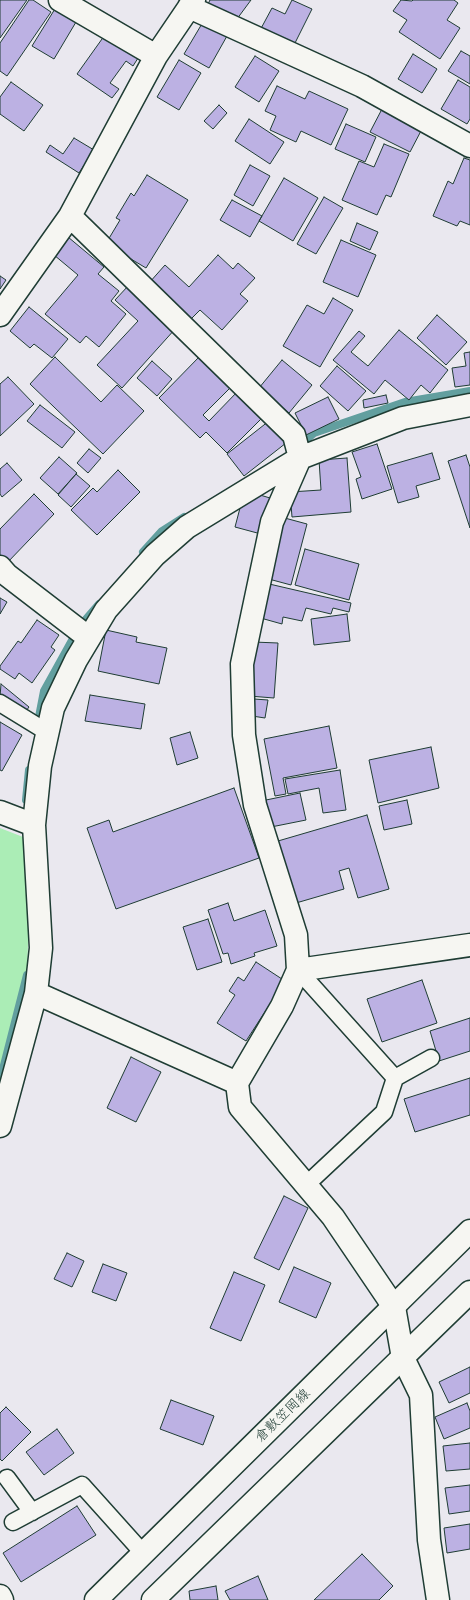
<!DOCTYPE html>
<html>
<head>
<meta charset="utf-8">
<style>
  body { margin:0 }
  canvas { display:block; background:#eae8ef }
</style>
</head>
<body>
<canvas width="470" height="1600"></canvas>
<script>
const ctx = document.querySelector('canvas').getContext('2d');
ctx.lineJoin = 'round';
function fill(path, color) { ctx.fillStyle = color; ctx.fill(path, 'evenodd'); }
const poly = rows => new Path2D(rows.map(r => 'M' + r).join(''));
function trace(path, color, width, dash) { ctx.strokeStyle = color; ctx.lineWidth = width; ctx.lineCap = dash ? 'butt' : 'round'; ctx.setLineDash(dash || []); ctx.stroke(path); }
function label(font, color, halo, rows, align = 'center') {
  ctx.font = font + ' "Balsamiq Sans","Klee One",sans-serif'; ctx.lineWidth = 3.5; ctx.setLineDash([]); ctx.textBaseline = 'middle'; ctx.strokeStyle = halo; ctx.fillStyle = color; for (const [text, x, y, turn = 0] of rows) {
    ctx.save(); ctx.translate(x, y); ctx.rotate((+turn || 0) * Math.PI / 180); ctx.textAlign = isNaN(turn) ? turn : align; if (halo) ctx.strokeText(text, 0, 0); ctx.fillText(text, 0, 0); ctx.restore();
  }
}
fill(poly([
  [0,828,23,837,29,913,27,974,0,1093]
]), '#abedb6');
trace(poly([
  [299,446,314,433,405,402,470,391],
  [143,552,162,531,184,517],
  [37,727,44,691,80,626,99,604],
  [26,800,29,770],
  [0,1081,27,975]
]), '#629f9f', 8);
const building = poly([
  [0,0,27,0,0,38,0,0],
  [29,0,33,0,51,12,7,76,0,71,0,43,29,0],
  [210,0,251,0,234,23,208,4,210,0],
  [292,0,312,9,291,51,258,34,272,8,285,14,292,0],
  [401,0,412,1,413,0,454,0,458,3,447,20,460,28,440,59,399,32,407,20,393,11,401,0],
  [58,4,79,17,54,59,32,46,58,4],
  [203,22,227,36,209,68,184,54,203,22],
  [107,32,140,55,133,66,126,61,110,83,119,89,112,98,77,74,107,32],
  [461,51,470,56,470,84,448,71,461,51],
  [413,54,437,69,422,93,398,79,413,54],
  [255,56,279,71,259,102,235,87,255,56],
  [179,60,201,73,179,110,157,97,179,60],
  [458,80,470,87,470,119,467,124,441,109,458,80],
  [11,82,43,105,24,131,0,114,0,97,11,82],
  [277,86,305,99,309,91,348,109,331,145,301,131,296,142,270,130,276,116,265,111,277,86],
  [219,105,227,113,213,129,204,121,219,105],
  [382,109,422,129,410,152,370,132,382,109],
  [249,119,284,142,270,164,235,141,249,119],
  [346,124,376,137,365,162,335,149,346,124],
  [74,138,94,150,79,173,46,152,50,145,63,154,74,138],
  [384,144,409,154,391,197,386,195,377,215,342,200,359,161,374,167,384,144],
  [464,158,470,160,470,225,460,221,457,226,433,216,448,181,453,184,464,158],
  [250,165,270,176,253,206,234,195,250,165],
  [147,175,188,200,146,268,111,247,113,243,108,240,120,220,116,218,131,193,134,196,147,175],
  [284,178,318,198,293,241,259,221,284,178],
  [324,197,343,208,316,254,297,244,324,197],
  [232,200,262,216,250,237,220,220,232,200],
  [357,223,378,232,370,250,350,241,357,223],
  [68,237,104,267,98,274,119,291,111,301,126,314,99,347,86,336,80,343,45,314,78,275,54,255,68,237],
  [341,240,376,255,358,297,323,282,341,240],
  [218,255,233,269,238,263,255,278,240,294,248,301,222,330,200,310,190,320,149,283,165,265,189,287,218,255],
  [0,276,6,280,0,289,0,276],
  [129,285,176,328,122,388,97,365,138,321,115,300,129,285],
  [333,298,353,310,320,367,283,346,307,305,324,314,333,298],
  [29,307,68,339,52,358,34,344,30,348,10,331,29,307],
  [437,315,467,342,446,365,417,338,437,315],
  [399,330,448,370,430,393,421,385,409,400,385,380,374,394,333,360,359,331,365,336,351,352,368,366,399,330],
  [470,352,470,385,455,387,452,368,466,366,464,353,470,352],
  [201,355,232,386,203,415,209,421,239,390,265,415,227,453,206,432,200,438,159,398,201,355],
  [55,357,101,402,117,385,144,411,103,454,30,384,55,357],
  [282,360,312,385,289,413,259,388,282,360],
  [152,361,172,379,157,396,137,378,152,361],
  [337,366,366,391,348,411,320,386,337,366],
  [8,377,34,404,0,436,0,384,8,377],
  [386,395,388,403,364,408,363,400,386,395],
  [328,397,339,419,306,435,295,413,328,397],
  [40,405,75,432,62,448,27,421,40,405],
  [269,421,286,443,244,476,227,454,269,421],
  [377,444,392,489,362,499,356,479,361,477,352,452,377,444],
  [89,449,101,458,88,473,77,463,89,449],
  [432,453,440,479,416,486,419,497,398,503,387,466,432,453],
  [466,455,470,467,470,528,448,461,466,455],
  [59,457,77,473,58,494,40,478,59,457],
  [347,458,351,512,292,517,290,492,321,490,319,460,347,458],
  [7,463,22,480,2,497,0,494,0,469,7,463],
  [118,470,140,492,97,535,71,510,93,488,97,492,118,470],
  [76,474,90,486,71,507,58,495,76,474],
  [34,494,54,514,6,564,0,559,0,529,34,494],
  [260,495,270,498,261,534,235,527,240,508,260,495],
  [281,517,307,524,291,585,265,578,281,517],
  [305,549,359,564,349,600,295,585,305,549],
  [265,583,351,603,349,612,333,608,331,614,306,608,302,621,283,617,282,624,257,617,265,583],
  [0,598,7,602,0,614,0,598],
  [347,614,350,641,314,645,311,619,347,614],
  [37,620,59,635,51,647,55,650,32,683,19,673,15,679,0,669,0,666,18,641,21,643,37,620],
  [106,630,137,637,136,642,167,648,159,684,98,671,106,630],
  [253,642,278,643,274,698,249,696,253,642],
  [1,684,29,707,23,715,0,697,1,684],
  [90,695,145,704,141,729,85,721,90,695],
  [254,699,268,700,265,718,252,716,254,699],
  [0,722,22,735,2,771,0,770,0,722],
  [329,726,337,768,283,778,286,794,275,796,264,739,329,726],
  [190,732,198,758,177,765,170,738,190,732],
  [431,747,439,788,378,803,369,760,431,747],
  [340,770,346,810,323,813,319,788,288,794,285,779,340,770],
  [234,788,259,858,116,909,87,828,109,820,113,832,234,788],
  [300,793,306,820,271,827,266,800,300,793],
  [407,800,412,824,384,830,379,806,407,800],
  [367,815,389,889,358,898,349,868,339,871,344,889,296,903,278,841,367,815],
  [228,903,234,921,265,910,277,946,254,953,255,956,231,964,228,953,223,954,208,910,228,903],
  [208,919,222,962,197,970,183,927,208,919],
  [256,962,285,981,246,1041,217,1023,235,995,229,991,238,977,244,981,256,962],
  [422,980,437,1023,382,1042,367,999,422,980],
  [470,1018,470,1051,439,1061,430,1031,470,1018],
  [131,1057,161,1072,136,1122,107,1108,131,1057],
  [470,1078,470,1115,415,1132,404,1099,470,1078],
  [284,1196,308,1208,279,1270,254,1258,284,1196],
  [67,1253,84,1261,72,1287,54,1279,67,1253],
  [103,1264,127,1273,116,1301,92,1292,103,1264],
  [294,1267,331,1283,316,1318,279,1302,294,1267],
  [234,1272,265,1285,241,1341,210,1328,234,1272],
  [470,1367,470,1393,449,1403,439,1382,470,1367],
  [171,1400,214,1416,203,1445,160,1429,171,1400],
  [467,1403,470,1411,470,1428,444,1439,435,1417,467,1403],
  [6,1407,31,1432,2,1461,0,1459,0,1413,6,1407],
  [57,1429,74,1453,44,1475,26,1452,57,1429],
  [470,1443,470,1469,446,1471,443,1446,470,1443],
  [470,1485,470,1511,449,1514,445,1488,470,1485],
  [77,1506,96,1535,21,1582,3,1553,77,1506],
  [470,1524,470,1549,447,1553,444,1528,470,1524],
  [362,1554,393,1586,379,1600,314,1600,362,1554],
  [258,1576,268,1600,230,1600,225,1591,258,1576],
  [216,1586,218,1600,190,1600,189,1591,216,1586]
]);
fill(building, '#bcb1e3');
trace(building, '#1f3d34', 1);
const service = poly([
  [0,703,47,732],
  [298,970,395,1078,384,1112,306,1185],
  [395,1078,431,1058],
  [7,1478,32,1512],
  [13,1522,82,1485,143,1553]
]);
const minor = poly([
  [60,0,156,56],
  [189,7,362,86,470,146],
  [70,216,294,435,300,458,272,522,242,664,244,735,255,805,296,935,298,970,282,1006,237,1083,240,1107,333,1217,394,1307,403,1358,421,1395,429,1540,438,1600],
  [0,315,70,216,156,56,194,0],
  [0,567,7,575,89,638],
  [0,812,34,825],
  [298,970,470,945],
  [36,993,237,1083],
  [0,1126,36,993,41,948,34,825,40,766,53,708,76,660,106,610,155,555,187,527,300,458,403,418,470,405],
  [0,1596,2,1600]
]);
const primary = poly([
  [96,1600,470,1231],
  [153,1600,470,1292]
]);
trace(service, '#1f3d34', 19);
trace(minor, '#1f3d34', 25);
trace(primary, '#1f3d34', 25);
trace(service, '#f6f6f2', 16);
trace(minor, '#f6f6f2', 22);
trace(primary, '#f6f6f2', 22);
label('14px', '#1f3d34', '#f6f6f2', [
  ["倉敷笠岡線",283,1416,-44]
]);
</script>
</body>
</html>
